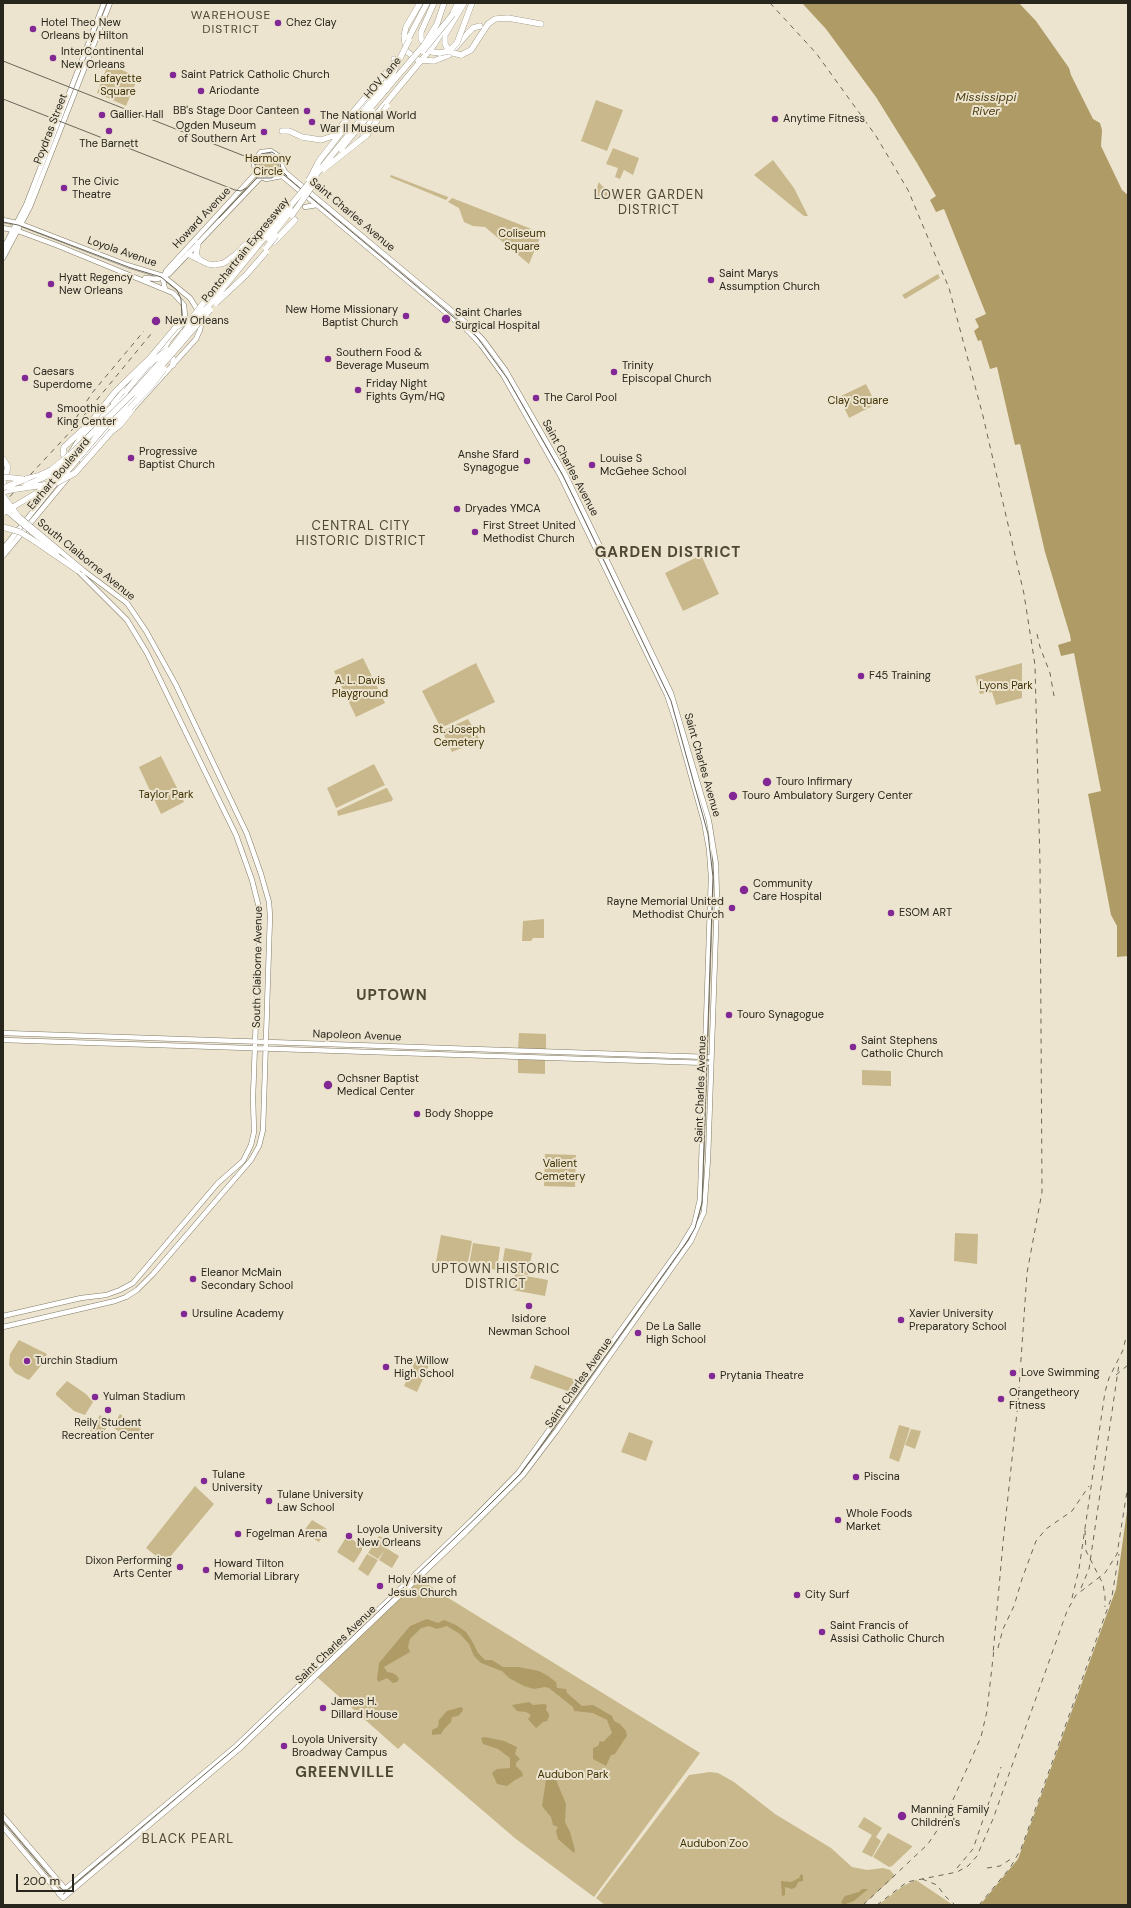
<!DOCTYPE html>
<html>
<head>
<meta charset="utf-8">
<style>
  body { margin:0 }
  #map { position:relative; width:1131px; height:1908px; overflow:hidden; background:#ece4ce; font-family:"DM Sans",sans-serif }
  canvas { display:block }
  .frame { position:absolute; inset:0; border:4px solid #28251d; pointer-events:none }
  .scale { position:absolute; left:16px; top:1874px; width:58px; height:18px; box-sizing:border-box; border:2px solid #28251d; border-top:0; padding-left:5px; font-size:12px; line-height:14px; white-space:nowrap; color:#28251d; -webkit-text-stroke:3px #ece4ce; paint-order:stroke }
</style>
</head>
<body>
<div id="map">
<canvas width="1131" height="1908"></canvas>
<div class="frame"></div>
<div class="scale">200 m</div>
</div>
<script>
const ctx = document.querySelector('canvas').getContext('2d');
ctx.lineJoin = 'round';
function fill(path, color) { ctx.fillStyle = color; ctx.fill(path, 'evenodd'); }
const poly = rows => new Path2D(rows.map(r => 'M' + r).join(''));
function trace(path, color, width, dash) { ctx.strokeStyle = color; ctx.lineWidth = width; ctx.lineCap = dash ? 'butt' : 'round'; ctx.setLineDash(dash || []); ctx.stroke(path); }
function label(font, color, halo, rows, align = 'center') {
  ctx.font = font + ' "DM Sans",sans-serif'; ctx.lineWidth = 4; ctx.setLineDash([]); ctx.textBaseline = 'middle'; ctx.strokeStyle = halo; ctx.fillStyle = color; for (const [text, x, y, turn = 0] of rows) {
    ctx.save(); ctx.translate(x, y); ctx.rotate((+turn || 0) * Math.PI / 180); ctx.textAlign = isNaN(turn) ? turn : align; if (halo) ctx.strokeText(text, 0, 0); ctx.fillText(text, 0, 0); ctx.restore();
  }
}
fill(poly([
  [108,64,138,77,126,106,97,93],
  [596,100,623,110,607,151,581,141],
  [613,148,639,158,633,175,624,170,620,179,615,177,618,168,606,164],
  '257 165a11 11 0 1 1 22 0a11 11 0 1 1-22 0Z',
  [773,160,794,188,808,216,804,216,754,175],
  [391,175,448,197,448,198,446,200,390,177],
  [599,182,602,186,618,193,622,192,619,200,615,201,616,199,610,197,608,201,594,196],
  [452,198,542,233,529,264,485,227,473,226,464,222,459,208,448,202],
  [938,274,940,278,905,299,902,295],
  [866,384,876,404,849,418,839,397],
  [701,555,719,594,683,611,665,573],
  [363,658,385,703,356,717,334,671],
  [476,663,495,702,441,728,422,691],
  [1022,663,1022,698,996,705,992,692,980,694,975,676],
  [468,719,480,740,452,752,442,731],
  [161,756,184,802,161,814,139,767],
  [374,764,385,785,336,808,327,788],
  [386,788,387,788,393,799,392,801,338,816,337,811],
  [544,919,544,938,533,938,531,941,522,941,523,921],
  [519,1033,546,1034,546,1050,518,1050],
  [518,1059,545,1060,545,1074,518,1073],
  [862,1070,891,1071,891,1086,862,1085],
  [545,1154,576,1155,575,1187,544,1186],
  [955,1233,978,1234,977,1264,954,1261],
  [441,1235,472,1241,467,1267,436,1262],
  [473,1243,500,1247,497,1270,469,1265],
  [505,1248,532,1253,528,1275,501,1271],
  [515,1274,548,1280,545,1296,512,1290],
  [19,1340,47,1354,43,1363,29,1380,15,1373,9,1365,10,1354],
  [417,1357,430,1363,417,1392,404,1386],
  [535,1365,584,1383,576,1394,530,1378],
  [67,1381,86,1394,93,1402,85,1415,74,1411,56,1395,56,1393],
  [120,1414,141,1429,133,1441,114,1428,115,1422],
  [100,1415,107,1420,105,1423,108,1425,102,1435,99,1434,98,1436,90,1431],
  [899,1425,910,1428,899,1462,889,1458],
  [911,1429,921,1431,915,1449,905,1445],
  [629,1432,653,1441,646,1461,621,1452],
  [195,1486,214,1504,165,1563,146,1548],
  [312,1520,327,1529,319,1542,303,1532],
  [347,1536,362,1546,362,1550,354,1563,337,1552],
  [379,1536,387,1539,389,1545,378,1559,368,1553],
  [386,1548,399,1556,392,1568,379,1560],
  [367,1554,378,1560,368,1576,358,1569],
  [419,1578,450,1599,700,1753,594,1897,516,1839,404,1743,398,1749,317,1677],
  [710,1772,718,1773,734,1782,775,1814,831,1848,852,1867,867,1870,883,1868,890,1870,895,1876,863,1905,605,1905,596,1898,689,1775],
  [864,1817,882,1828,876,1837,881,1841,872,1857,862,1852,872,1835,858,1827],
  [888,1833,912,1846,912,1847,892,1866,889,1867,873,1857],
  [916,1880,953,1905,878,1905,903,1886]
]), '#c8b88c');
fill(poly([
  [802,3,1019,3,1036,21,1069,68,1071,75,1093,119,1100,123,1102,130,1101,146,1122,190,1128,195,1128,956,1117,957,1117,926,1111,915,1088,794,1101,791,1074,653,1061,656,1058,645,1071,641,1070,635,1045,552,1020,444,1015,445,997,367,990,369,981,340,978,341,974,331,979,327,975,319,986,314,944,209,936,212,930,200,936,196,917,163,876,97,826,29],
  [1128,1504,1128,1905,980,1905,1018,1859,1116,1589],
  [427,1619,438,1623,444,1620,456,1625,466,1632,472,1641,478,1653,485,1660,492,1660,503,1667,518,1667,539,1671,548,1676,556,1682,557,1688,566,1689,567,1693,582,1706,593,1705,612,1716,614,1721,620,1724,626,1731,627,1736,624,1740,615,1754,611,1755,606,1766,593,1759,593,1748,598,1746,600,1741,603,1742,612,1733,607,1720,593,1713,574,1711,573,1707,549,1688,545,1687,534,1689,524,1686,509,1678,502,1671,481,1663,474,1656,469,1644,460,1634,447,1626,437,1629,429,1626,421,1628,410,1639,408,1647,410,1652,384,1667,387,1672,393,1673,397,1676,399,1679,397,1682,393,1683,387,1678,378,1682,377,1679,379,1663,410,1626],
  [529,1702,533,1705,544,1704,547,1705,546,1710,549,1714,549,1717,547,1721,543,1722,536,1728,528,1719,531,1715,526,1712,517,1711,512,1705],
  [461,1707,463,1709,462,1712,458,1716,452,1717,451,1722,444,1729,441,1734,432,1735,432,1730,438,1727,439,1720,447,1711],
  [485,1737,504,1741,517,1747,515,1754,520,1759,516,1763,516,1766,522,1772,523,1776,515,1780,507,1786,497,1784,492,1773,497,1769,510,1768,510,1758,498,1749,483,1744,481,1738],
  [549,1777,553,1777,556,1780,566,1804,565,1822,570,1832,575,1850,574,1853,558,1839,556,1831,558,1827,553,1825,551,1817,542,1806,546,1780],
  [801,1874,803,1875,803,1881,798,1882,796,1887,792,1889,785,1887,785,1895,782,1896,781,1881,791,1882,799,1878],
  [862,1889,868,1889,854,1901,843,1905,841,1902,845,1896,859,1892]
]), '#ae9b66');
const major = poly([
  [305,207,317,205],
  [3,220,21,224,127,265,163,276,190,298,199,312],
  [3,228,18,231,56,245,173,293,184,305,185,316,182,325,165,345],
  [3,249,26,205,104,3],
  [3,258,30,207,110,3],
  [145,278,158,279,169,274,261,177],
  [165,289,163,280,166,271,256,173],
  [113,403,126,388],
  [131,411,196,339,200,330,202,319],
  [71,452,80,438,93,425],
  [82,461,110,429],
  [3,549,55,484,64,465],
  [3,556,67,479],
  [3,1033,708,1057],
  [3,1040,707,1063],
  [3,1316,81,1298,106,1295,120,1290,133,1283,218,1183,243,1161,251,1145,254,1132,253,1097,260,912,252,880,236,835,147,653,127,620,77,570],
  [3,1327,115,1301,126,1297,137,1290,153,1274,251,1160,259,1146,263,1130,270,916,269,902,261,874,247,834,176,685,146,631,127,603,84,571],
  [3,1816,67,1891],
  [3,1827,63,1898,239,1749,466,1532,523,1475,557,1430,691,1241,704,1212,708,1159,717,900,716,864,709,821,671,693,565,474,506,371,484,341,470,326,285,172,282,166],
  [59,1894,236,1746,471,1521,518,1473,680,1248,694,1225,700,1199,711,877,709,849,704,822,676,722,667,695,561,477,503,375,481,345,469,332,282,176,266,179,259,176,255,170,254,164,256,158,261,152,271,151,280,157,282,168,276,177]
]);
const highway = poly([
  [420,3,406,27,404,36,406,51,418,60,434,61,449,55,468,33,473,28,480,26],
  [434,3,421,32,421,39,427,49,432,52,440,53],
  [451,17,458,3],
  [445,35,464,3],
  [406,43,427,3],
  [461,55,471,50,488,24,495,19,508,18,541,24],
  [361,106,389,74,395,63,394,59],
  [282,131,289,131,302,137],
  [361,140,370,122,434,45,446,25],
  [274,242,295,220],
  [198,243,196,255,200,260],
  [188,254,208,264,215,265,224,263,235,255,282,208,287,205],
  [227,272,246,250],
  [168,353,173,359,173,365],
  [117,406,149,370,167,343],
  [109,422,137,394],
  [92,427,117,402],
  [108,431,130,408],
  [112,431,120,425,132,410],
  [3,459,8,467,3,484],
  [67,461,63,454,64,447,91,422],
  [26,479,38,476],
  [3,492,10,490]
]);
trace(major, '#817a66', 5.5);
trace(highway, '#817a66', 6);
trace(major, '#fff', 4.5);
trace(highway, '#fff', 5.5);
trace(poly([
  [3,61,252,159,254,161,256,168],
  [3,99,235,190,241,191,246,188],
  [255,165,257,159,261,154,272,152,279,157,281,170,287,176],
  [3,222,18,225,131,268,161,277,177,290,181,299,182,317,179,324],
  [3,1821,58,1886,63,1890,67,1890,237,1747,482,1512,520,1474,539,1449,688,1240,695,1228,702,1203,713,877,708,834,671,701,583,517,563,476,507,378,477,337,284,175,279,174,271,178,257,178,219,218]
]), '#6a6659', 1);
trace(poly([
  [770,3,816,53,876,136,908,190,949,288,983,416,1010,533,1024,594,1035,665,1040,863,1042,1192,1027,1273,1018,1403,1003,1543,993,1654],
  [76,418,92,393,144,331],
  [3,504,72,430,151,334],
  [1037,634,1040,647,1050,673,1054,696],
  [1116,1375,1128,1365],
  [1085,1530,1086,1551,1103,1584,1105,1597,1105,1607],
  [1081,1588,1089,1569,1119,1364],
  [1072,1598,1079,1569,1105,1392,1109,1378,1123,1350,1126,1337],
  [998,1648,1003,1629,1014,1606,1022,1579,1036,1541,1046,1529,1072,1511,1089,1486],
  [957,1868,973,1849,1001,1767],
  [987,1868,1000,1866,1014,1857],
  [922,1879,937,1885,945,1896,955,1905],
  [863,1905,928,1844,944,1820,981,1737,987,1711,994,1649],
  [877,1905,907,1882,957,1872,968,1866,977,1856,993,1819,1067,1611,1076,1595,1105,1573,1117,1554,1128,1485],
  [979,1905,1010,1868,1021,1849,1112,1596,1119,1554]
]), '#6a6659', 1, [5, 5]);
const majorBridge = poly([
  [3,503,11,509],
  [3,508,57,553],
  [16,514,84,571]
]);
const highwayBridge = poly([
  [445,35,445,44,448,49,453,53,461,55],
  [423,51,453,14],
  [440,53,449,51,457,43,472,3],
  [365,109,392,75,409,40],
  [302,137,321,140,333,136,395,62],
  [341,149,372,111],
  [324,169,367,135,387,106],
  [309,180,319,161,343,130],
  [292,215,313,185,316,178],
  [269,239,291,211],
  [266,248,276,236],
  [216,303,246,275,266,252],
  [192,318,227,272],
  [184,332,195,318],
  [126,391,148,365,167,350],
  [137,394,210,310],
  [130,408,152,385,164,369],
  [91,422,116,391,150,358,176,327,199,315,207,308,367,112,424,45,437,24,444,3],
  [38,476,51,470,72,453,130,396,164,358,182,335],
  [3,477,22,479],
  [58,482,75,473,112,431],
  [26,485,54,473,72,459],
  [3,488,26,479],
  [10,490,50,484],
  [3,496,18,516],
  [3,513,38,492,64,475,109,422],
  [3,527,20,532,33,540,77,570]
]);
trace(majorBridge, '#817a66', 5.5, []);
trace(highwayBridge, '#817a66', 6, []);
trace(majorBridge, '#fff', 4.5);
trace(highwayBridge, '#fff', 5.5);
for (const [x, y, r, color] of [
  [278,23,4,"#822895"],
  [33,29,4,"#822895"],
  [53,58,4,"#822895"],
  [173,75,4,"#822895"],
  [201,91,4,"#822895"],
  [307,111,4,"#822895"],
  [102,115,4,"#822895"],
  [775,119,4,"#822895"],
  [312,122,4,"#822895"],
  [109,131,4,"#822895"],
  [264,132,4,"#822895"],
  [64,188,4,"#822895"],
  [711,280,4,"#822895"],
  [51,284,4,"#822895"],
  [406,316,4,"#822895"],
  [446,319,5,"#822895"],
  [156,321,5,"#822895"],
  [328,359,4,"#822895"],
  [614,372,4,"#822895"],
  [25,378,4,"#822895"],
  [358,390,4,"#822895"],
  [536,398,4,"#822895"],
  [49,415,4,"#822895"],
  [131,458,4,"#822895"],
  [527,461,4,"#822895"],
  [592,465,4,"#822895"],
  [457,509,4,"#822895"],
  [475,532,4,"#822895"],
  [861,676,4,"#822895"],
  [767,782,5,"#822895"],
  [733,796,5,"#822895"],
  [744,890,5,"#822895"],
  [732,908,4,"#822895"],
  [891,913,4,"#822895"],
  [729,1015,4,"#822895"],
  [853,1047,4,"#822895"],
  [328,1085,5,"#822895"],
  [417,1114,4,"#822895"],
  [193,1279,4,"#822895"],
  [529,1306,4,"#822895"],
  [184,1314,4,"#822895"],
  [901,1320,4,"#822895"],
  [638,1333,4,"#822895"],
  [27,1361,4,"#822895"],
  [386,1367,4,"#822895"],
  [1013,1373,4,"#822895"],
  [712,1376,4,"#822895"],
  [95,1397,4,"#822895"],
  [1001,1399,4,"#822895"],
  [108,1410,4,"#822895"],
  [856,1477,4,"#822895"],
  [204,1481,4,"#822895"],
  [269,1501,4,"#822895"],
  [838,1520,4,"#822895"],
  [238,1534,4,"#822895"],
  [349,1536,4,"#822895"],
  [180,1567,4,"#822895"],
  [206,1570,4,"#822895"],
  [380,1586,4,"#822895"],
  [797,1595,4,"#822895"],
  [822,1632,4,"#822895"],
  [323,1708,4,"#822895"],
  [284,1746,4,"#822895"],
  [902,1816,5,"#822895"]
]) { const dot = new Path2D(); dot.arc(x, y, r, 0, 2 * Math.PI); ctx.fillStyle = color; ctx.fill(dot); trace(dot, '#ece4ce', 1.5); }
label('11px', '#28251d', '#ece4ce', [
  ["Hotel Theo New",41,23],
  ["Orleans by Hilton",41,36],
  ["Chez Clay",286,23],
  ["InterContinental",61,52],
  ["New Orleans",61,65],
  ["Saint Patrick Catholic Church",181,75],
  ["Ariodante",209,91],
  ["BB's Stage Door Canteen",299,111,"right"],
  ["Gallier Hall",110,115],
  ["The National World",320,116],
  ["War II Museum",320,129],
  ["Anytime Fitness",783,119],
  ["Ogden Museum",256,126,"right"],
  ["of Southern Art",256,139,"right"],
  ["The Barnett",109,144,"center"],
  ["The Civic",72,182],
  ["Theatre",72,195],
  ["Saint Marys",719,274],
  ["Assumption Church",719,287],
  ["Hyatt Regency",59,278],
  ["New Orleans",59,291],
  ["New Home Missionary",398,310,"right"],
  ["Baptist Church",398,323,"right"],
  ["Saint Charles",455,313],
  ["Surgical Hospital",455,326],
  ["New Orleans",165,321],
  ["Southern Food &",336,353],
  ["Beverage Museum",336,366],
  ["Trinity",622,366],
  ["Episcopal Church",622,379],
  ["Caesars",33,372],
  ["Superdome",33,385],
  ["Friday Night",366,384],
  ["Fights Gym/HQ",366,397],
  ["The Carol Pool",544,398],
  ["Smoothie",57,409],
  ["King Center",57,422],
  ["Progressive",139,452],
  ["Baptist Church",139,465],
  ["Anshe Sfard",519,455,"right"],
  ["Synagogue",519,468,"right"],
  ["Louise S",600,459],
  ["McGehee School",600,472],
  ["Dryades YMCA",465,509],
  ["First Street United",483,526],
  ["Methodist Church",483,539],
  ["F45 Training",869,676],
  ["Touro Infirmary",776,782],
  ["Touro Ambulatory Surgery Center",742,796],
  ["Community",753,884],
  ["Care Hospital",753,897],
  ["Rayne Memorial United",724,902,"right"],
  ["Methodist Church",724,915,"right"],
  ["ESOM ART",899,913],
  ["Touro Synagogue",737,1015],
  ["Saint Stephens",861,1041],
  ["Catholic Church",861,1054],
  ["Ochsner Baptist",337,1079],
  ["Medical Center",337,1092],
  ["Body Shoppe",425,1114],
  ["Eleanor McMain",201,1273],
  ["Secondary School",201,1286],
  ["Ursuline Academy",192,1314],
  ["Xavier University",909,1314],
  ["Preparatory School",909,1327],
  ["Isidore",529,1319,"center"],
  ["Newman School",529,1332,"center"],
  ["De La Salle",646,1327],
  ["High School",646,1340],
  ["Turchin Stadium",35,1361],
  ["The Willow",394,1361],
  ["High School",394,1374],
  ["Love Swimming",1021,1373],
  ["Prytania Theatre",720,1376],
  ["Orangetheory",1009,1393],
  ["Fitness",1009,1406],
  ["Yulman Stadium",103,1397],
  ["Reily Student",108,1423,"center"],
  ["Recreation Center",108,1436,"center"],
  ["Tulane",212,1475],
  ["University",212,1488],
  ["Piscina",864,1477],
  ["Tulane University",277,1495],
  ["Law School",277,1508],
  ["Whole Foods",846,1514],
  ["Market",846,1527],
  ["Loyola University",357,1530],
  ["New Orleans",357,1543],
  ["Fogelman Arena",246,1534],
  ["Dixon Performing",172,1561,"right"],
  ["Arts Center",172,1574,"right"],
  ["Howard Tilton",214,1564],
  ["Memorial Library",214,1577],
  ["Holy Name of",388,1580],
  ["Jesus Church",388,1593],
  ["City Surf",805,1595],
  ["Saint Francis of",830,1626],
  ["Assisi Catholic Church",830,1639],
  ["James H.",331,1702],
  ["Dillard House",331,1715],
  ["Loyola University",292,1740],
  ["Broadway Campus",292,1753],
  ["Manning Family",911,1810],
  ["Children's",911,1823]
], 'left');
label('11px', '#28251d', '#ece4ce', [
  ["HOV Lane",383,78,-49],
  ["Poydras Street",51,129,-69],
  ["Saint Charles Avenue",352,215,40],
  ["Howard Avenue",202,218,-47],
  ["Pontchartrain Expressway",246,250,-51],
  ["Loyola Avenue",122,252,19],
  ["Saint Charles Avenue",570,468,62],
  ["Earhart Boulevard",59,474,-50],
  ["South Claiborne Avenue",86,560,39],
  ["Saint Charles Avenue",702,765,74],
  ["South Claiborne Avenue",258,967,-89],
  ["Napoleon Avenue",357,1036,2],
  ["Saint Charles Avenue",701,1089,-88],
  ["Saint Charles Avenue",579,1383,-55],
  ["Saint Charles Avenue",336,1645,-44]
]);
label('11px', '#3e3003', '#ece4ce', [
  ["Lafayette",118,79],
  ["Square",118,92],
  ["Harmony",268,159],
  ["Circle",268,172],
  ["Coliseum",522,234],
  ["Square",522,247],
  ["Clay Square",858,401],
  ["A. L. Davis",360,681],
  ["Playground",360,694],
  ["Lyons Park",1006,686],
  ["St. Joseph",459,730],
  ["Cemetery",459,743],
  ["Taylor Park",166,795],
  ["Valient",560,1164],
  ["Cemetery",560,1177],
  ["Audubon Park",573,1775],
  ["Audubon Zoo",714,1844]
]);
ctx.letterSpacing = '1px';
label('12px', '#4e4835', '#ece4ce', [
  ["WAREHOUSE",231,16],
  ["DISTRICT",231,30]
]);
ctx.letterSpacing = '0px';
label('italic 12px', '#4c3e13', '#ece4ce', [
  ["Mississippi",986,98],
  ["River",986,112]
]);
ctx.letterSpacing = '1px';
label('13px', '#4e4835', '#ece4ce', [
  ["LOWER GARDEN",649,196],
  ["DISTRICT",649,211],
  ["CENTRAL CITY",361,527],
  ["HISTORIC DISTRICT",361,542],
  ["UPTOWN HISTORIC",496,1270],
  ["DISTRICT",496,1285],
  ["BLACK PEARL",188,1840]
]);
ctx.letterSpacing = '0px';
ctx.letterSpacing = '1px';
label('bold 15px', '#4e4835', '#ece4ce', [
  ["GARDEN DISTRICT",668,553],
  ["UPTOWN",392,996],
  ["GREENVILLE",345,1773]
]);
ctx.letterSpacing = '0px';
</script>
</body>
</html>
